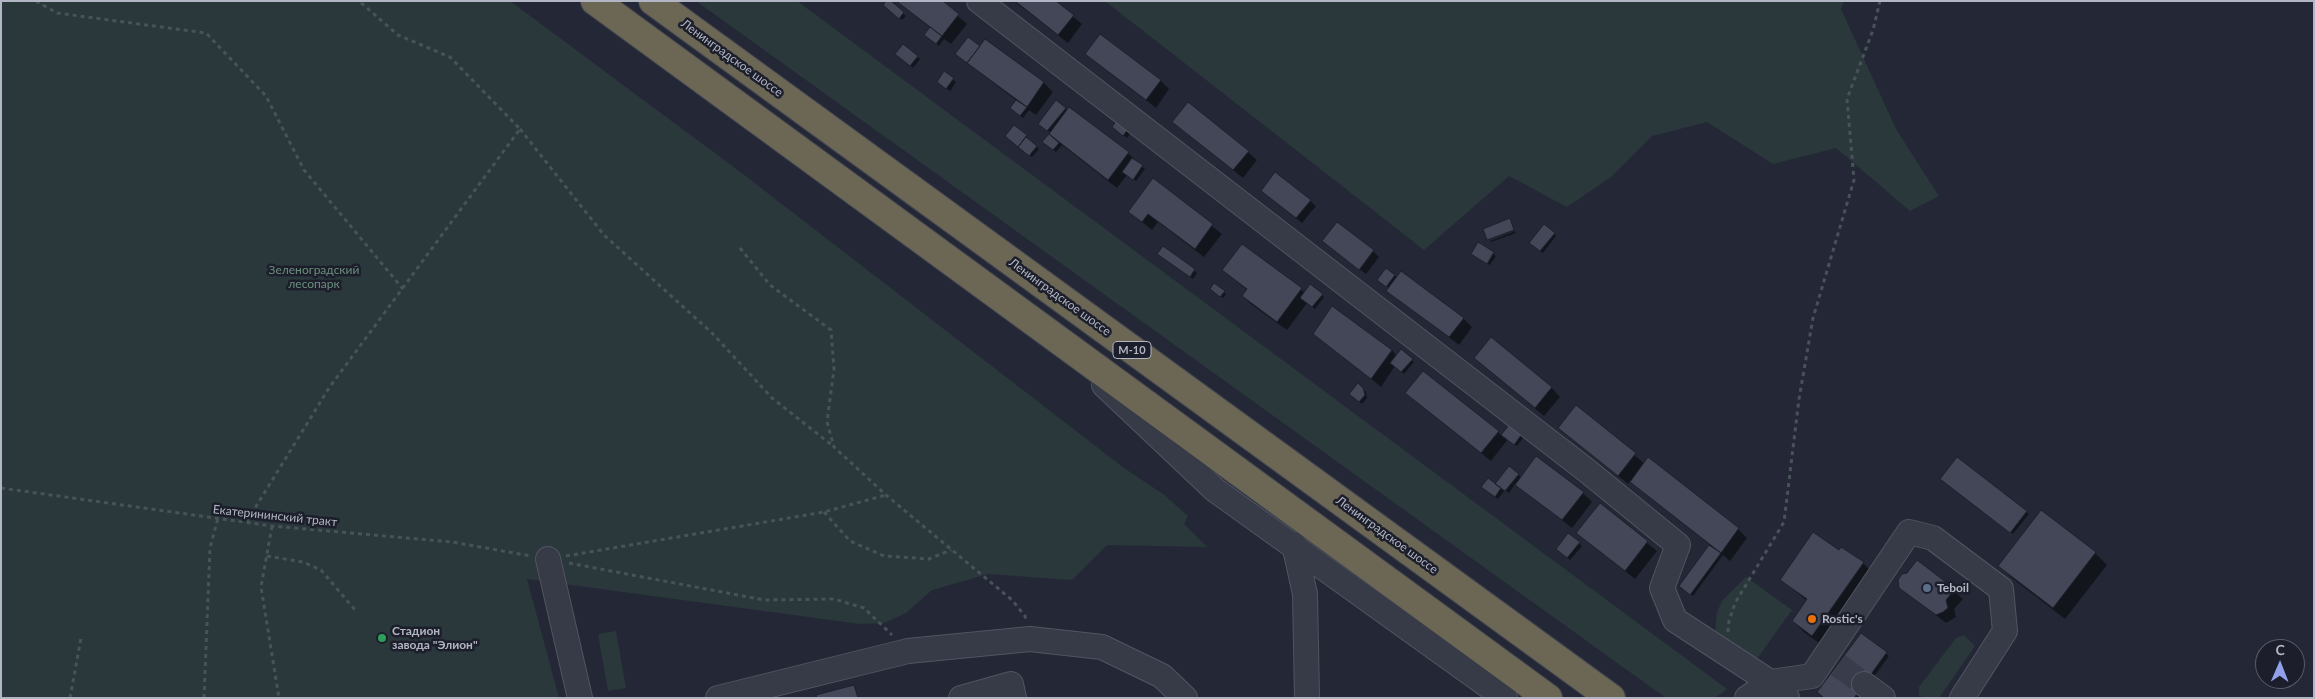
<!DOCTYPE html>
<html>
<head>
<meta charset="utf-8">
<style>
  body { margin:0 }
  #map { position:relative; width:2315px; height:699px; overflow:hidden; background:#242836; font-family:Lato,sans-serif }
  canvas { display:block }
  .frame { position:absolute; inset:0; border:2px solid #b2b5c3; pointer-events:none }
  .north { position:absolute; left:2255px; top:639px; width:50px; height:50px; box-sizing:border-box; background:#1c1f2b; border:1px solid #585b68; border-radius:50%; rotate:1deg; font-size:14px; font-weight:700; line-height:20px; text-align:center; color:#b2b5c3 }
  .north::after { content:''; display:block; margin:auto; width:18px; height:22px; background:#91a0e9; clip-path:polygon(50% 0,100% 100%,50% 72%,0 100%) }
</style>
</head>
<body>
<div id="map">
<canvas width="2315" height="699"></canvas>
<div class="frame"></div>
<div class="north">С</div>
</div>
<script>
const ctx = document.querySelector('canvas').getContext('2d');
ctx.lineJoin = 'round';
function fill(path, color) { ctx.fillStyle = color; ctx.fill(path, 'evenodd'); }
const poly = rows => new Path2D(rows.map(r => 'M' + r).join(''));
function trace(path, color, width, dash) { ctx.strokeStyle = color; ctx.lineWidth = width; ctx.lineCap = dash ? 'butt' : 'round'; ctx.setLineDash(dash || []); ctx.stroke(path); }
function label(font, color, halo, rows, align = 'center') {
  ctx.font = font + ' Lato,sans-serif'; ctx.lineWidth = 5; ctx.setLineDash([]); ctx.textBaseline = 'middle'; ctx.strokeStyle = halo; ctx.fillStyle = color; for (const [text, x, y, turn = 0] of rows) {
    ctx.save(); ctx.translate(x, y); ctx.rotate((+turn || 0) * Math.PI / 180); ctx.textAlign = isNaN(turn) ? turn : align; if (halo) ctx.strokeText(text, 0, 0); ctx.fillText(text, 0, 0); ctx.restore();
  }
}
fill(poly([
  [1,1,510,1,739,171,1124,468,1163,494,1188,516,1184,524,1207,547,1107,545,1072,580,988,574,932,590,906,613,884,623,860,624,527,579,559,698,1,698],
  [696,1,797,1,1727,689,1715,698,1666,698],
  [1105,1,1844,1,1841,9,1896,129,1939,196,1910,211,1836,148,1773,164,1707,122,1652,136,1611,177,1567,207,1509,176,1424,250],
  [1746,577,1792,610,1751,667,1715,633,1717,612,1722,601],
  [616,631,626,688,608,691,598,634],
  [1964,635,1975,646,1939,698,1923,698,1919,695,1919,687,1956,638]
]), '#2a373b');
fill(poly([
  [889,1,906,16,902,20,887,8],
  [896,1,941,1,967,24,951,44,944,39,939,46,928,37,931,28],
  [1014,1,1054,1,1082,24,1068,43],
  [1087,54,1160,80,1169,89,1156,108],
  [899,56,917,57,920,59,913,68],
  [971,66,1044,83,1053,92,1036,115,1029,110,1023,118,1014,111,1017,101],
  [945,73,956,82,950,91,941,84],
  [1065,109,1128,153,1145,169,1136,181,1127,175,1117,188,1062,145,1056,152,1044,142,1051,133,1042,126],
  [1174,122,1248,152,1257,160,1243,178],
  [1014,127,1039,149,1032,157,1009,139],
  [1133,129,1127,138,1116,130],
  [1153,180,1222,234,1204,257,1158,222,1152,230,1130,212],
  [1262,191,1310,201,1316,206,1302,223],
  [1515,231,1516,233,1491,242,1490,241],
  [1554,234,1556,236,1543,253,1533,245],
  [1324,241,1373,251,1379,257,1366,274],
  [1478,244,1496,256,1490,265,1475,256],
  [1242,245,1305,293,1322,295,1324,297,1315,309,1307,303,1287,330,1252,305,1243,296,1247,290,1223,270],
  [1163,248,1197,273,1193,279,1162,256],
  [1386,270,1463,318,1472,327,1459,345,1388,290,1389,288,1381,282],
  [1214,292,1224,292,1226,294,1223,298],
  [1315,333,1392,350,1397,356,1401,351,1414,362,1404,374,1395,366,1381,387],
  [1475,358,1552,388,1560,397,1544,416],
  [1358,385,1366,392,1367,398,1362,404,1353,396],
  [1406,393,1498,432,1502,436,1512,423,1526,434,1517,446,1508,439,1491,461],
  [1576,407,1645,464,1738,529,1747,538,1730,561,1723,555,1693,596,1681,586,1710,545,1630,481,1628,484,1559,428],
  [1518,475,1522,478,1583,493,1592,502,1572,528,1515,484,1509,493,1505,490,1498,499,1485,489],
  [1944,482,2026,512,2029,514,2013,534],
  [1600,505,1657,551,1635,579,1578,533],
  [1568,535,1582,546,1570,560,1560,551],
  [2095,553,2107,565,2065,619,2012,578,2000,566],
  [1918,562,1963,599,1954,609,1956,617,1946,623,1900,587],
  [1863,563,1875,575,1825,647,1805,633,1793,621,1807,601,1782,580],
  [1861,635,1889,656,1858,698,1825,698]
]), '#0007');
const building = poly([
  [886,1,891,1,904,12,899,19,883,5,886,1],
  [896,1,943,1,959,14,942,36,896,1],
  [1015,1,1056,1,1074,15,1058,35,1015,1],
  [930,27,942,36,936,44,924,35,930,27],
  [1100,34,1161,80,1146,100,1085,54,1100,34],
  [968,37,980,46,967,63,955,54,968,37],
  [985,39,1044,82,1027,107,967,63,985,39],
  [903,44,918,56,910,66,895,54,903,44],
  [944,71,954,78,946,89,937,82,944,71],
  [1016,100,1027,107,1020,116,1010,108,1016,100],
  [1056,100,1066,108,1047,131,1038,124,1056,100],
  [1188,102,1249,151,1233,170,1172,122,1188,102],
  [1069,107,1129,152,1108,180,1049,134,1069,107],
  [1120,116,1131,125,1123,136,1112,127,1120,116],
  [1014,125,1027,135,1018,147,1005,136,1014,125],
  [1049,134,1059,143,1053,150,1042,142,1049,134],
  [1026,137,1037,146,1029,156,1018,147,1026,137],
  [1132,158,1143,165,1133,180,1122,172,1132,158],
  [1275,172,1311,200,1296,218,1261,191,1275,172],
  [1153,178,1213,224,1195,249,1148,214,1142,222,1128,212,1153,178],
  [1510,218,1514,230,1487,240,1483,229,1510,218],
  [1337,222,1374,250,1359,270,1322,241,1337,222],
  [1544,224,1555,233,1540,251,1529,243,1544,224],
  [1478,242,1494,252,1487,264,1471,254,1478,242],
  [1242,244,1302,288,1277,322,1242,296,1247,289,1222,270,1242,244],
  [1163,246,1195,269,1190,277,1157,254,1163,246],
  [1386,268,1395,275,1386,287,1377,280,1386,268],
  [1401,271,1464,318,1449,337,1386,291,1401,271],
  [1214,283,1225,291,1220,297,1210,289,1214,283],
  [1310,284,1323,294,1312,307,1300,298,1310,284],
  [1332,306,1392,350,1371,379,1313,334,1332,306],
  [1491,337,1552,387,1535,408,1474,358,1491,337],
  [1401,349,1413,359,1401,372,1390,363,1401,349],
  [1423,371,1499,431,1481,453,1405,393,1423,371],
  [1358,383,1363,388,1365,395,1359,402,1349,394,1358,383],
  [1576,405,1636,453,1618,476,1558,428,1576,405],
  [1512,421,1524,431,1514,445,1501,435,1512,421],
  [1536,456,1584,492,1562,520,1515,485,1536,456],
  [1648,457,1739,528,1721,553,1630,482,1648,457],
  [1957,457,2027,511,2010,533,1940,479,1957,457],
  [1509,466,1519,474,1505,491,1495,484,1509,466],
  [1488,478,1501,488,1495,497,1481,487,1488,478],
  [1600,503,1648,541,1625,571,1576,533,1600,503],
  [2041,510,2096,552,2053,608,1998,566,2041,510],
  [1813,532,1839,550,1841,547,1864,562,1812,636,1792,621,1807,599,1780,580,1813,532],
  [1568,533,1580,542,1567,558,1556,549,1568,533],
  [1709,545,1721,553,1690,595,1679,586,1709,545],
  [1917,560,1955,589,1946,600,1948,608,1943,612,1936,615,1899,588,1898,580,1902,574,1907,573,1917,560],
  [1861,633,1887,652,1854,698,1824,698,1817,692,1861,633],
  [854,685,858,698,817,698,816,695,854,685]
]);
fill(building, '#434757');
trace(building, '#1e212d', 1);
trace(poly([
  [1838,665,1864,684]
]), '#393d4b', 24, [24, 12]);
const minor = poly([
  [979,1,1586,470,1678,545,1662,588,1675,620,1770,682,1787,698],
  [1104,385,1215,490,1505,698],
  [1294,544,1305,594,1307,698],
  [548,559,580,698],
  [1864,684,1883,698],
  [718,698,908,651,1030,639,1102,647,1162,676,1185,698],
  [961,698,1011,684,1014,698],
  [1747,698,1770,682,1812,676,1909,532,1933,538,2001,589,2005,631,1962,698]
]);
const highway = poly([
  [595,1,1548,698],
  [653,1,1611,698]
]);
trace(minor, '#525561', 26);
trace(highway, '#424551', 30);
trace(poly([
  [36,1,57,13,206,33,266,96,304,170,403,289],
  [520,129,604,235,712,333,772,398,833,446],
  [740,248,770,285,831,330,834,369,827,422,834,447,886,495,1012,600,1025,616,1026,621],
  [1,488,272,526,452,542,531,556],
  [824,512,850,541,884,556,929,559,951,550],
  [247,521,329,388,520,129,450,57,398,35,359,1],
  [272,526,261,587,279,698],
  [267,556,303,562,321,570,355,610],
  [566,556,824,512,886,495],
  [569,563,764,600,834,599,864,608,892,635],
  [1728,632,1729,621,1735,603,1784,522,1799,399,1813,318,1854,180,1847,99,1873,30,1880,1],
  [70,698,81,638],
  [204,698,210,548,218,518]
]), '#475358', 3, [4, 4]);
trace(minor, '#373a47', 24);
trace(highway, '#6c6755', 28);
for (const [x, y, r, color] of [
  [1927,588,5,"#5c6f8a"],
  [1812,619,5,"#e8710a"],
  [382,638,5,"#2e9e5b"]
]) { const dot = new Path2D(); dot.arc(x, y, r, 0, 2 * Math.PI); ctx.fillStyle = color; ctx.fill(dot); trace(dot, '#1c1f2b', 2); }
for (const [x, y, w] of [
  [1132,350,38]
]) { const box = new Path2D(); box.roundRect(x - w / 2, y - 8.5, w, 17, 4); ctx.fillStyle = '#1c1f2b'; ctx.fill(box); trace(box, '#b2b5c3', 1); }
label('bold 11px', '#b2b5c3', null, [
  ["М-10",1132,350]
]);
label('12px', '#b2b5c3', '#1c1f2b', [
  ["Ленинградское шоссе",732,58,36],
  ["Ленинградское шоссе",1060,297,36],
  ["Екатерининский тракт",275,516,6],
  ["Ленинградское шоссе",1387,535,36]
]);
label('12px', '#6c907c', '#1c1f2b', [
  ["Зеленоградский",314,270],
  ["лесопарк",314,284]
]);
label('bold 12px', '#b2b5c3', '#1c1f2b', [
  ["Teboil",1937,588],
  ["Rostic's",1822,619],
  ["Стадион",392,631],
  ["завода \"Элион\"",392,645]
], 'left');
</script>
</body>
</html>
